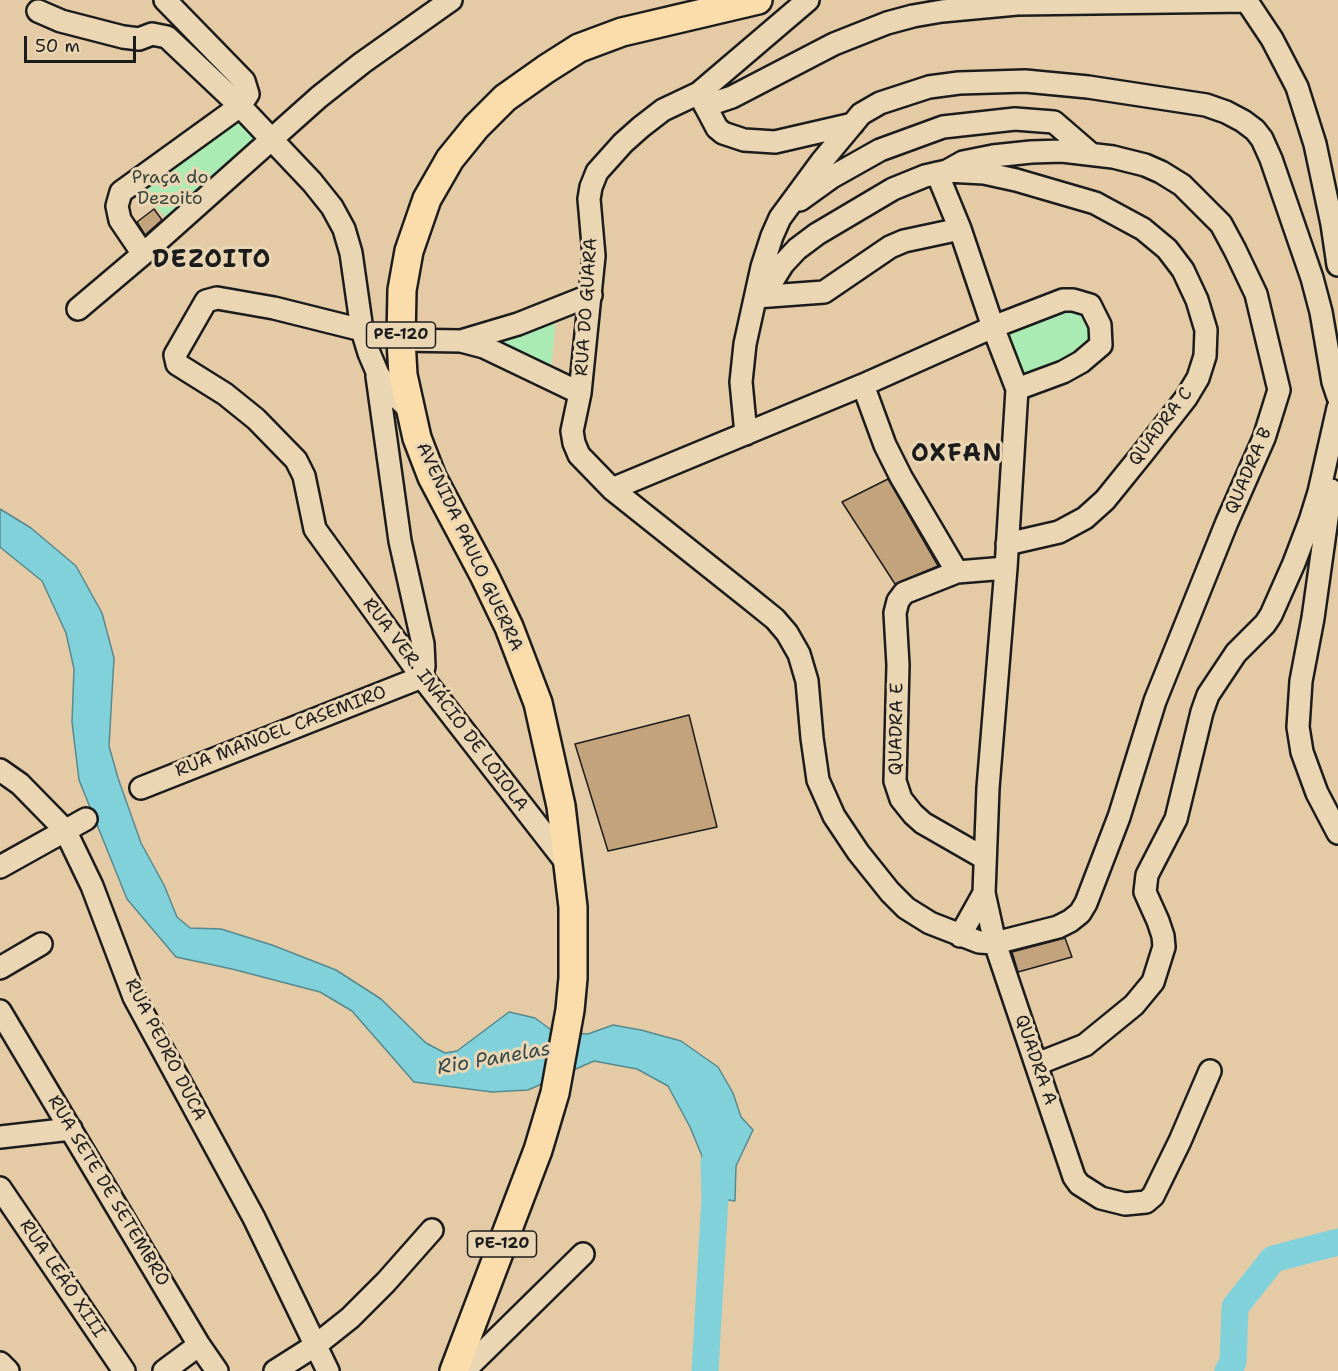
<!DOCTYPE html>
<html>
<head>
<meta charset="utf-8">
<style>
  body { margin:0 }
  #map { position:relative; width:1338px; height:1371px; overflow:hidden; background:#e4cba6; font-family:"Shantell Sans",sans-serif }
  canvas { display:block }
  .scale { position:absolute; left:24px; top:36px; width:112px; height:27px; box-sizing:border-box; border:3px solid #1c1c1c; border-top:0; padding-left:8px; font-size:18px; line-height:21px; white-space:nowrap; color:#1c1c1c; -webkit-text-stroke:4px #ebd6b4; paint-order:stroke }
</style>
</head>
<body>
<div id="map">
<canvas width="1338" height="1371"></canvas>
<div class="scale">50 m</div>
</div>
<script>
const ctx = document.querySelector('canvas').getContext('2d');
ctx.lineJoin = 'round';
function fill(path, color) { ctx.fillStyle = color; ctx.fill(path, 'evenodd'); }
const poly = rows => new Path2D(rows.map(r => 'M' + r).join(''));
function trace(path, color, width, dash) { ctx.strokeStyle = color; ctx.lineWidth = width; ctx.lineCap = dash ? 'butt' : 'round'; ctx.setLineDash(dash || []); ctx.stroke(path); }
function label(font, color, halo, rows, align = 'center') {
  ctx.font = font + ' "Shantell Sans",sans-serif'; ctx.lineWidth = 6; ctx.setLineDash([]); ctx.textBaseline = 'middle'; ctx.strokeStyle = halo; ctx.fillStyle = color; for (const [text, x, y, turn = 0] of rows) {
    ctx.save(); ctx.translate(x, y); ctx.rotate((+turn || 0) * Math.PI / 180); ctx.textAlign = isNaN(turn) ? turn : align; if (halo) ctx.strokeText(text, 0, 0); ctx.fillText(text, 0, 0); ctx.restore();
  }
}
fill(poly([
  [240,111,261,137,166,218,138,187],
  [1075,302,1094,343,1023,377,1002,330],
  [556,315,551,371,492,342]
]), '#aaebb4');
const water = poly([
  [0,509,31,528,76,566,102,613,114,658,109,746,118,778,141,843,164,885,177,917,190,928,221,929,272,945,336,970,381,999,426,1043,445,1053,457,1051,509,1012,535,1018,554,1032,588,1034,613,1025,641,1030,681,1041,718,1067,733,1093,741,1117,753,1130,736,1166,735,1201,703,1196,702,1156,690,1127,668,1086,637,1069,594,1061,528,1090,492,1092,414,1082,352,1011,320,992,232,969,176,957,127,899,79,780,72,722,74,669,66,633,42,581,0,547,0,509]
]);
fill(water, '#80d1da');
trace(water, '#58898e', 1.5);
trace(poly([
  [705,1371,715,1198,714,1163],
  [1228,1371,1233,1362,1235,1307,1273,1259,1338,1242]
]), '#80d1da', 27);
const building = poly([
  [154,209,162,220,145,235,137,222,154,209],
  [888,479,938,566,895,584,842,502,888,479],
  [689,715,717,827,608,851,575,744,689,715],
  [1065,938,1072,957,1018,972,1012,952,1065,938]
]);
fill(building, '#c2a37c');
trace(building, '#1c1c1c', 1.5);
const minor = poly([
  [165,0,244,81,248,94,240,106,312,182,332,207,344,229,351,253,362,330,369,353,378,374,387,388,411,411],
  [808,0,699,93,663,110,641,127,623,143,597,172,591,187,589,199,594,256,580,393,572,431,574,443,579,455,612,489,749,598,775,619,787,633,799,654,807,681,812,738,818,780,834,816,858,852,890,892,906,908,930,923,979,942,995,943,1058,927,1070,921,1080,913,1086,903,1119,817,1155,701,1227,522,1264,438,1279,390,1256,294,1235,250,1221,224,1182,185,1161,172,1145,165,1113,157,1062,151,1031,152,993,156,963,162,947,171],
  [1246,0,1272,39,1297,87,1315,144,1332,224,1338,265],
  [38,11,61,21,123,37,139,39,152,34,167,37,240,106,121,192,117,206,120,220,143,254],
  [699,94,717,128,723,133,744,140,775,142,853,124],
  [705,106,732,97,834,44,887,23,913,16,942,11,1017,4,1247,1],
  [937,173,960,229,993,327,1017,389,1006,568,988,788,984,893,995,943,1074,1177,1079,1184,1101,1198,1125,1204,1146,1202,1153,1196,1180,1141,1210,1071],
  [800,200,832,177,880,150,943,127,1015,119,1054,122,1091,154],
  [763,296,783,264,797,249,817,234,893,189,925,176,947,171,984,173,1016,180,1095,203,1143,229,1167,249,1183,270,1197,300,1206,330,1205,356,1198,378,1186,398,1143,453,1105,500,1085,518,1059,532,1007,544],
  [756,297,824,292,890,247,904,241,960,229],
  [78,309,143,254,319,97,362,63,451,0],
  [362,330,274,308,217,298,206,301,175,355,177,364,225,394,256,419,296,460,304,476,315,529,422,677,569,866],
  [401,340,461,341,484,347,580,393],
  [461,341,518,324,591,295],
  [377,376,400,541,423,644,424,666,422,677],
  [863,385,885,445,901,477,957,572],
  [746,434,741,382,745,344,762,267,772,236,780,218,822,161,861,114,880,103,929,87,959,83,1025,81,1088,87,1206,105,1226,112,1243,121,1255,130,1262,139,1271,159,1312,278,1321,312,1333,382,1338,397],
  [612,489,863,385,993,327,1063,300,1073,300,1090,305,1100,325,1101,345,1081,362,1063,372,1017,389],
  [1331,490,1313,618,1301,681,1298,727,1302,752,1317,793,1338,833],
  [0,770,20,784,65,830,92,886,134,997,254,1218,328,1371],
  [141,788,422,677],
  [984,858,923,823,913,814,901,799,895,781,898,665,895,613,898,601,904,593,957,572,1006,568],
  [0,867,86,819],
  [960,936,984,893],
  [0,968,41,944],
  [0,1011,199,1345,217,1371],
  [1037,1064,1085,1045,1134,1005,1153,982,1164,947,1163,936,1158,921,1145,892,1147,875,1176,819,1202,712,1208,695,1236,653,1265,624,1271,615,1294,563,1310,521,1319,492,1338,408],
  [0,1137,71,1129],
  [0,1188,124,1371],
  [0,1363,8,1371],
  [164,1371,199,1345],
  [275,1371,316,1345,350,1318,386,1282,432,1230],
  [464,1371,583,1254]
]);
const major = poly([
  [454,1371,538,1150,555,1093,570,1010,573,978,573,907,561,806,538,703,509,627,484,575,432,477,417,438,403,375,401,340,402,290,409,251,427,199,450,159,476,127,505,98,546,69,579,48,622,32,758,0]
]);
trace(minor, '#1c1c1c', 26);
trace(major, '#1c1c1c', 32);
trace(minor, '#ebd6b4', 21);
trace(major, '#faddab', 27);
for (const [x, y, w] of [
  [401,335,69],
  [502,1244,69]
]) { const box = new Path2D(); box.roundRect(x - w / 2, y - 13, w, 26, 4.5); ctx.fillStyle = '#ebd6b4'; ctx.fill(box); trace(box, '#1c1c1c', 1.5); }
label('bold 16px', '#1c1c1c', null, [
  ["PE-120",401,335],
  ["PE-120",502,1244]
]);
label('18px', '#38453a', '#ebd6b4', [
  ["Praça do",170,178],
  ["Dezoito",170,199]
]);
label('18px', '#1c1c1c', '#ebd6b4', [
  ["RUA DO GUARA",587,307,-86],
  ["QUADRA C",1161,427,-53],
  ["QUADRA B",1249,471,-67],
  ["AVENIDA PAULO GUERRA",469,547,65],
  ["RUA VER. INÁCIO DE LOIOLA",445,705,53],
  ["QUADRA E",897,729,-89],
  ["RUA MANOEL CASEMIRO",281,732,-21],
  ["RUA PEDRO DUCA",165,1050,63],
  ["QUADRA A",1035,1060,71],
  ["RUA SETE DE SETEMBRO",108,1191,59],
  ["RUA LEÃO XIII",62,1279,56]
]);
label('italic 20px', '#35494c', '#ebd6b4', [
  ["Rio Panelas",494,1059,-10]
]);
ctx.letterSpacing = '1.5px';
label('bold 24px', '#1c1c1c', '#ebd6b4', [
  ["DEZOITO",212,261],
  ["OXFAN",957,455]
]);
ctx.letterSpacing = '0px';
</script>
</body>
</html>
